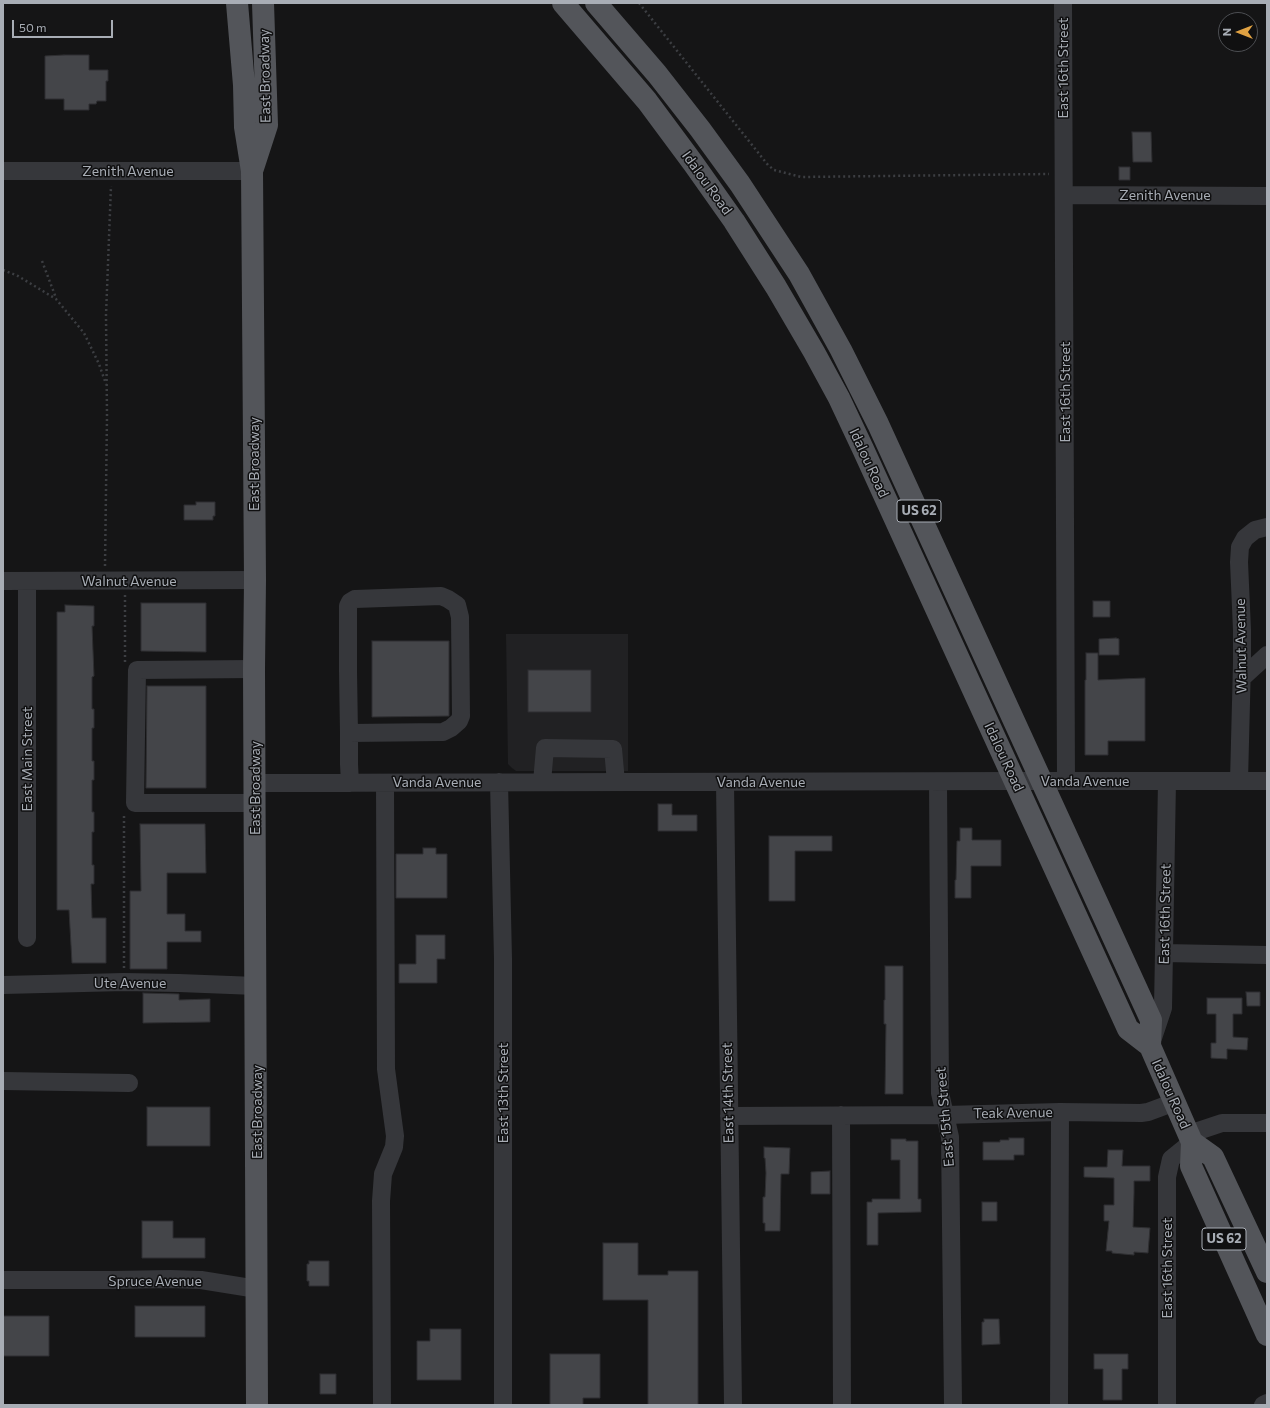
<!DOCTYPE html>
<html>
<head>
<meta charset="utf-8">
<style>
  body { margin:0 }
  #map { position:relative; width:1270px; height:1408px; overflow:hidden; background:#151516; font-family:Commissioner,sans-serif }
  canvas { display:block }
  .frame { position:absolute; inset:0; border:4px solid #a8adb5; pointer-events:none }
  .north { position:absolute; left:1218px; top:12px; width:40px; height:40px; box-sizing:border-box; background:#101011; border:1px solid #4d4f53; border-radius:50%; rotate:270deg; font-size:11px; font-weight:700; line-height:16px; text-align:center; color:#a8adb5 }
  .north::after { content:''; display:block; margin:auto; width:14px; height:18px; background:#e0a243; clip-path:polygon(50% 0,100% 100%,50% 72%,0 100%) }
  .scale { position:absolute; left:12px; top:20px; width:101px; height:18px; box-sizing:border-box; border:2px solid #a8adb5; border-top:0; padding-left:5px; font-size:12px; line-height:14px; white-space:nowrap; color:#a8adb5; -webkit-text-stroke:3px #101011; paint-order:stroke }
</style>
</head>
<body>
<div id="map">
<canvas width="1270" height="1408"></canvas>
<div class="frame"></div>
<div class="north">N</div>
<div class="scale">50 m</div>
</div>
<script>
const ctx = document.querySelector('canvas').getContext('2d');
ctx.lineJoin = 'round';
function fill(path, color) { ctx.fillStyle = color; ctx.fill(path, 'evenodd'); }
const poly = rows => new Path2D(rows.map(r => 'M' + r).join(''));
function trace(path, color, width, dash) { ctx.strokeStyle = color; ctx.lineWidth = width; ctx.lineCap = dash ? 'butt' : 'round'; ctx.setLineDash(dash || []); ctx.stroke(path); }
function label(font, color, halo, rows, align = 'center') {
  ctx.font = font + ' Commissioner,sans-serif'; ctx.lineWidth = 3; ctx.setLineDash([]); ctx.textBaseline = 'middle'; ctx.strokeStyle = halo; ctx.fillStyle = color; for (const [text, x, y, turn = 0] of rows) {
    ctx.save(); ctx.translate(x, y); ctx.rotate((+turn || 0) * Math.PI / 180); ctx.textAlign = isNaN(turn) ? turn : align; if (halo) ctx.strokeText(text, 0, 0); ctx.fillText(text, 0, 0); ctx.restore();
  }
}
fill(poly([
  [506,634,628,634,628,771,516,771,512,768,508,764]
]), '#212123');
const building = poly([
  [64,55,89,55,89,70,108,70,108,81,106,81,106,101,97,101,96,104,89,104,89,110,64,110,64,99,45,99,45,56,64,55],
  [1132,132,1151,132,1152,162,1133,162,1132,132],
  [1119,167,1130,167,1130,180,1119,180,1119,167],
  [196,502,215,502,215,516,213,516,213,520,184,520,184,505,196,505,196,502],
  [1093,601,1110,601,1110,617,1093,617,1093,601],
  [141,603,206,603,206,652,141,651,141,603],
  [65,605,94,606,94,626,92,626,94,676,92,677,92,709,94,709,94,728,92,728,92,761,94,761,94,780,92,780,92,812,94,812,94,832,92,832,92,865,94,865,94,884,91,884,92,918,106,918,106,963,72,963,69,910,57,910,57,612,65,612,65,605],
  [1116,638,1119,639,1119,655,1099,655,1099,639,1116,638],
  [372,641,449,641,449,716,372,717,372,641],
  [1086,653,1098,653,1098,680,1145,678,1145,741,1108,741,1108,755,1085,755,1085,680,1086,680,1086,653],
  [528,670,591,670,591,712,528,712,528,670],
  [147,686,206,686,206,788,146,788,147,686],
  [658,804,672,804,672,815,697,815,697,831,658,831,658,804],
  [140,824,205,824,206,873,167,873,167,914,185,914,185,931,201,931,201,942,167,942,167,969,130,969,130,891,141,891,140,824],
  [960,828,972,828,972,840,1001,840,1001,866,971,866,971,898,955,898,955,880,956,880,957,841,960,841,960,828],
  [769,836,832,836,832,851,795,851,795,901,769,901,769,836],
  [423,848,436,848,436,854,447,854,447,898,396,898,396,854,423,854,423,848],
  [416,935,445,935,445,959,437,959,437,983,399,983,399,964,416,964,416,935],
  [885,966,903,966,903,1094,885,1094,886,1024,884,1024,884,1000,885,1000,885,966],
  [1246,992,1260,992,1260,1006,1247,1006,1246,992],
  [143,993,179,994,179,1000,210,999,210,1022,143,1023,143,993],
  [1207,998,1242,998,1242,1014,1233,1014,1233,1037,1248,1038,1247,1050,1227,1049,1227,1059,1211,1058,1211,1043,1216,1043,1216,1014,1207,1014,1207,998],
  [147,1107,210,1107,210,1146,147,1146,147,1107],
  [1009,1138,1024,1138,1024,1155,1014,1155,1014,1160,983,1160,983,1142,1000,1142,1000,1140,1009,1140,1009,1138],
  [891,1139,906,1139,906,1141,918,1141,918,1199,921,1199,921,1212,878,1213,878,1245,867,1245,867,1202,872,1202,872,1199,900,1199,900,1160,891,1160,891,1139],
  [764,1147,790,1148,789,1174,781,1174,780,1231,765,1231,765,1223,763,1223,763,1197,765,1197,766,1173,765,1158,764,1158,764,1147],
  [1108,1150,1123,1150,1122,1166,1150,1166,1150,1181,1134,1181,1134,1193,1133,1227,1150,1228,1148,1253,1134,1252,1134,1255,1112,1253,1112,1251,1106,1251,1109,1221,1104,1221,1104,1205,1114,1205,1114,1178,1084,1177,1084,1167,1107,1167,1108,1150],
  [830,1171,830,1194,811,1194,811,1172,830,1171],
  [982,1202,997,1202,997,1221,982,1221,982,1202],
  [142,1221,173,1221,173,1238,205,1238,205,1258,142,1258,142,1221],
  [603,1243,638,1243,638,1275,668,1275,668,1271,698,1271,698,1405,648,1405,648,1300,603,1300,603,1243],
  [309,1261,329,1261,329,1286,309,1286,309,1281,307,1281,307,1264,309,1264,309,1261],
  [135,1306,205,1306,205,1337,135,1337,135,1306],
  [3,1316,49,1316,49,1356,3,1356,3,1316],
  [984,1319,999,1319,1000,1344,982,1345,982,1322,984,1322,984,1319],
  [430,1329,461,1329,461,1380,417,1380,417,1341,430,1341,430,1329],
  [550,1354,600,1354,600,1398,583,1398,583,1405,550,1405,550,1354],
  [1094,1354,1128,1354,1128,1369,1122,1369,1122,1400,1103,1400,1103,1369,1094,1369,1094,1354],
  [320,1374,336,1374,336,1394,320,1394,320,1374]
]);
fill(building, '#444549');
trace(building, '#2f2f32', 1);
trace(poly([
  [639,3,768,165,774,170,801,177,1049,174],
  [42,261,56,298],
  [3,270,18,276,56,299,84,333,99,364,106,384],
  [105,566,107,416,106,315,111,186],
  [125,662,125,595],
  [124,968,124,815]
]), '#3c3e42', 2.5, [2, 3]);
trace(poly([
  [1063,3,1066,781],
  [3,171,252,171],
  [1064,195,1267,196],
  [3,581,255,580],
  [254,669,137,670,135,803,255,803],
  [1242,678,1267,655],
  [349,733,443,732,451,728,459,721,461,716,460,617,457,605,448,599,441,596,355,599,350,602,348,606,348,671,349,733,349,764,350,783],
  [1239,781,1242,663,1242,630,1239,562,1240,547,1245,538,1255,530,1267,527],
  [499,782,503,959,503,1405],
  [542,782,545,748,613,749,616,782],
  [725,782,733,1405],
  [938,782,940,1093,950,1137,953,1405],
  [255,783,1015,781,1267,781],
  [27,938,27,581],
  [1164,953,1267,955],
  [3,985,124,982,179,983,256,986],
  [1153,1038,1163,1008,1167,781],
  [3,1081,129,1083],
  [841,1115,842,1405],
  [729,1116,945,1115,1060,1112,1141,1113,1148,1112,1175,1102],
  [1189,1134,1222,1123,1267,1123],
  [3,1280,113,1280,170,1279,201,1280,257,1289],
  [382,1405,381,1201,383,1174,394,1147,395,1136,386,1069,385,783],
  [1059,1405,1060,1112],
  [1167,1405,1167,1177,1171,1159,1192,1142],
  [1263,1405,1267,1403]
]), '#36373b', 18);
trace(poly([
  [237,3,244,85,245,127,252,171,255,580,254,669,257,1405],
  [563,3,647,101,693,163,734,221,776,287,814,352,839,398,863,449,1128,1029,1150,1046],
  [596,3,657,74,700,129,740,184,799,274,841,350,878,424,1151,1020,1150,1046,1192,1142,1191,1166,1267,1335],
  [253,168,267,125,263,3],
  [1192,1142,1213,1157,1267,1272]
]), '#53555a', 22);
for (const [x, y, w] of [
  [919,511,44],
  [1224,1239,44]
]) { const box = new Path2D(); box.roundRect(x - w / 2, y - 11, w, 22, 3); ctx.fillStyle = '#101011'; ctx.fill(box); trace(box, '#a8adb5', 1); }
label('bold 13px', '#a8adb5', null, [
  ["US 62",919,511],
  ["US 62",1224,1239]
]);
label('14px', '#a8adb5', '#101011', [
  ["East 16th Street",1063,68,-90],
  ["East Broadway",265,76,-91],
  ["Zenith Avenue",128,171],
  ["Idalou Road",707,183,54],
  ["Zenith Avenue",1165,195],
  ["East 16th Street",1065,392,-90],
  ["Idalou Road",869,463,65],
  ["East Broadway",254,464,-90],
  ["Walnut Avenue",129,581],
  ["Walnut Avenue",1241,646,-91],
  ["Idalou Road",1004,757,65],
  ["East Main Street",27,759,-90],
  ["Vanda Avenue",1085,781],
  ["Vanda Avenue",437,782],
  ["Vanda Avenue",761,782],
  ["East Broadway",255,788,-90],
  ["East 16th Street",1165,914,-89],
  ["Ute Avenue",130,983],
  ["East 13th Street",503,1093,-90],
  ["East 14th Street",728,1093,-91],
  ["Idalou Road",1171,1094,66],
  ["East Broadway",257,1112,-90],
  ["Teak Avenue",1013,1113,-1],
  ["East 15th Street",945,1117,-95],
  ["East 16th Street",1167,1268,-90],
  ["Spruce Avenue",155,1281]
]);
</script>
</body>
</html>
